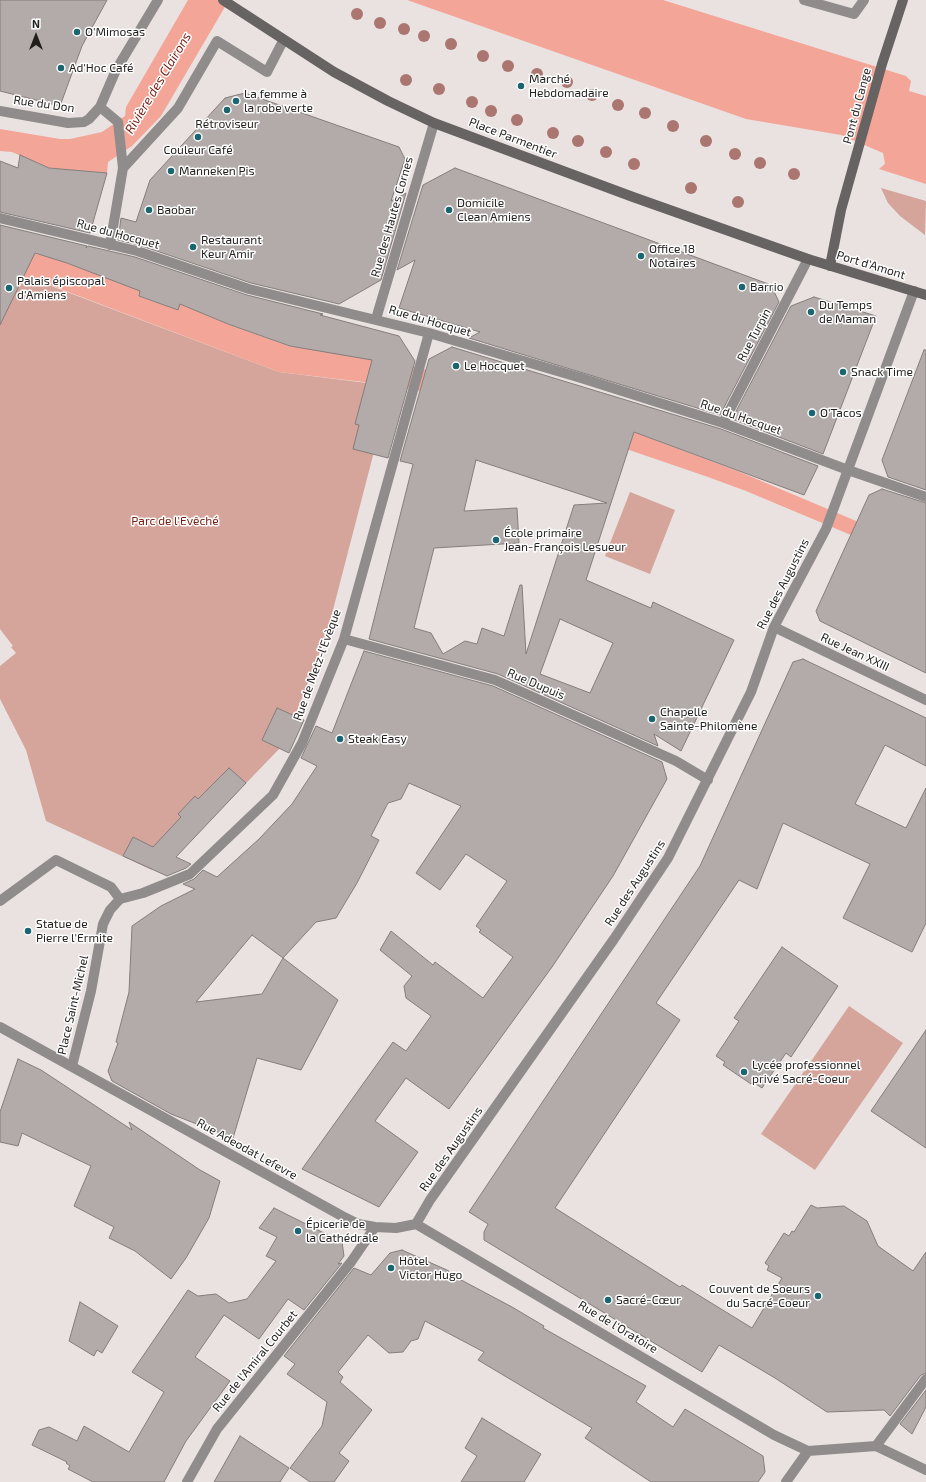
<!DOCTYPE html>
<html>
<head>
<meta charset="utf-8">
<style>
  body { margin:0 }
  #map { position:relative; width:926px; height:1482px; overflow:hidden; background:#e9e2e1; font-family:"Exo 2",sans-serif }
  canvas { display:block }
  .north { position:absolute; left:16px; top:16px; width:40px; height:40px; -webkit-text-stroke:3px #fff; paint-order:stroke; rotate:0deg; font-size:11px; font-weight:700; line-height:16px; text-align:center; color:#211e1d }
  .north::after { content:''; display:block; margin:auto; width:14px; height:18px; background:#211e1d; clip-path:polygon(50% 0,100% 100%,50% 72%,0 100%) }
</style>
</head>
<body>
<div id="map">
<canvas width="926" height="1482"></canvas>
<div class="north">N</div>
</div>
<script>
const ctx = document.querySelector('canvas').getContext('2d');
ctx.lineJoin = 'round';
function fill(path, color) { ctx.fillStyle = color; ctx.fill(path, 'evenodd'); }
const poly = rows => new Path2D(rows.map(r => 'M' + r).join(''));
function trace(path, color, width, dash) { ctx.strokeStyle = color; ctx.lineWidth = width; ctx.lineCap = dash ? 'butt' : 'round'; ctx.setLineDash(dash || []); ctx.stroke(path); }
function label(font, color, halo, rows, align = 'center') {
  ctx.font = font + ' "Exo 2",sans-serif'; ctx.lineWidth = 3; ctx.setLineDash([]); ctx.textBaseline = 'middle'; ctx.strokeStyle = halo; ctx.fillStyle = color; for (const [text, x, y, turn = 0] of rows) {
    ctx.save(); ctx.translate(x, y); ctx.rotate((+turn || 0) * Math.PI / 180); ctx.textAlign = isNaN(turn) ? turn : align; if (halo) ctx.strokeText(text, 0, 0); ctx.fillText(text, 0, 0); ctx.restore();
  }
}
fill(poly([
  [881,188,926,201,925,235,900,216,888,203],
  [23,277,43,283,279,372,391,386,327,633,295,716,280,748,175,857,152,870,46,821,26,750,0,699,0,666,16,653,11,647,13,646,0,629,0,320],
  [630,492,675,510,650,574,605,556],
  [849,1006,903,1043,815,1170,761,1134]
]), '#d5a49a');
fill(poly([
  [188,0,229,0,161,116,132,146,108,162,107,173,49,168,12,152,0,151,0,129,60,139,70,139,102,132,125,116,126,107],
  [407,0,663,0,906,76,911,81,909,91,926,96,926,184,879,169,885,164,883,153,841,135,746,119],
  [0,244,56,259,141,290,139,296,178,310,180,304,233,326,289,346,396,361,623,428,740,472,875,529,870,543,746,491,708,477,600,440,432,393,389,385,279,372,42,282,0,271]
]), '#f3a597');
const building = poly([
  [0,0,107,0,82,46,60,106,0,91,0,0],
  [245,93,399,147,405,159,391,201,406,193,381,280,339,304,251,283,139,245,118,240,121,218,136,222,150,180,225,98,245,93],
  [20,155,49,168,107,173,90,233,0,212,0,161,18,168,20,155],
  [455,168,771,285,779,302,720,415,469,338,480,332,399,308,415,260,397,270,423,185,455,168],
  [0,225,87,246,86,248,88,246,135,257,247,295,323,314,320,315,399,336,415,361,388,458,353,449,359,425,355,424,372,360,290,346,228,324,180,304,178,310,139,296,140,291,67,263,35,253,0,325,0,225],
  [814,297,876,316,823,454,732,419,791,306,814,297],
  [452,347,721,429,818,466,804,495,634,432,586,580,651,608,653,602,734,640,681,751,654,734,658,746,498,674,369,639,413,464,400,461,429,359,452,347],
  [476,460,607,503,574,505,526,654,522,585,520,585,504,636,482,628,477,644,465,641,443,654,431,633,414,628,434,548,519,543,517,508,464,511,476,460],
  [560,619,613,643,590,693,540,674,560,619],
  [924,350,926,350,926,490,888,477,882,460,924,350],
  [882,489,926,503,926,673,820,621,816,611,869,495,882,489],
  [364,651,493,686,662,762,667,779,613,876,552,967,449,1109,406,1078,375,1121,418,1152,379,1207,302,1169,393,1042,406,1051,431,1016,406,998,404,986,412,976,380,950,391,931,433,965,435,962,483,998,513,957,479,932,481,930,476,926,507,881,466,854,440,890,416,873,461,806,409,783,401,799,388,803,371,836,379,840,357,883,336,918,316,922,283,958,338,1000,301,1070,257,1058,233,1138,171,1114,112,1081,108,1071,118,1043,116,1042,129,992,132,926,161,906,195,889,183,884,194,879,203,870,217,877,259,839,292,804,317,766,301,758,316,726,332,733,364,651],
  [252,935,283,958,262,994,196,1002,252,935],
  [803,659,926,718,926,766,885,745,855,804,906,828,926,788,926,923,912,952,843,918,870,864,783,823,757,889,739,880,656,1003,680,1020,555,1208,680,1287,682,1285,752,1328,782,1278,767,1270,769,1266,765,1263,784,1233,789,1236,792,1231,794,1232,811,1205,817,1208,844,1206,867,1221,878,1246,913,1271,926,1252,926,1373,921,1375,890,1416,884,1410,827,1412,775,1378,719,1345,702,1372,484,1240,484,1232,488,1224,469,1212,700,866,793,662,803,659],
  [277,708,304,720,289,753,262,740,277,708],
  [229,768,246,783,176,857,191,864,186,868,167,876,123,856,133,837,153,847,181,817,178,814,195,796,198,799,229,768],
  [782,947,838,986,791,1057,786,1053,762,1088,753,1082,751,1084,723,1065,725,1062,716,1056,739,1021,734,1018,782,947],
  [926,1030,926,1148,871,1111,926,1030],
  [18,1059,41,1070,132,1130,129,1122,200,1170,220,1181,209,1218,186,1258,171,1279,135,1251,109,1238,114,1227,74,1206,91,1166,22,1133,18,1146,0,1142,0,1112,18,1059],
  [274,1208,342,1242,344,1256,338,1264,342,1263,304,1310,288,1299,259,1339,224,1315,195,1357,230,1381,186,1441,164,1482,93,1482,68,1469,70,1466,66,1463,67,1462,32,1445,39,1430,49,1427,77,1441,84,1426,129,1452,164,1392,132,1372,188,1290,198,1296,216,1294,229,1303,247,1299,276,1261,266,1256,277,1237,259,1228,274,1208],
  [402,1250,449,1271,448,1273,512,1307,544,1326,543,1328,646,1386,636,1402,673,1427,685,1409,763,1456,765,1472,758,1482,651,1482,585,1438,592,1428,478,1360,484,1352,425,1321,418,1339,411,1341,403,1352,389,1353,368,1335,338,1372,343,1377,340,1382,372,1410,339,1453,349,1461,334,1482,310,1482,290,1468,322,1426,327,1402,287,1374,295,1364,284,1356,354,1268,371,1275,390,1253,402,1250],
  [80,1302,118,1326,102,1353,97,1350,94,1356,69,1341,80,1302],
  [926,1390,926,1407,912,1434,900,1424,926,1390],
  [482,1418,541,1454,524,1482,461,1482,477,1456,465,1448,482,1418],
  [240,1436,289,1468,280,1482,214,1482,240,1436]
]);
fill(building, '#b2abaa');
trace(building, '#847d7c', 1);
trace(poly([
  [0,901,56,860,111,887,120,899,110,910,103,924,91,991,72,1066]
]), '#8f8c8b', 10);
trace(poly([
  [804,0,854,14,864,0],
  [100,107,118,122,123,168],
  [0,111,68,123,84,122,89,119,100,107,116,70,158,0],
  [0,218,137,251,249,289,429,333,581,378,723,423,848,470,926,497],
  [110,245,123,168,178,108,217,41,267,72,283,41],
  [376,319,434,123],
  [723,423,808,259],
  [774,627,926,700],
  [344,639,495,680,676,761,708,780],
  [120,899,143,893,190,874,273,795,302,743,344,639,429,333],
  [0,1027,342,1216,358,1224,375,1227,396,1228,416,1224],
  [416,1224,430,1200,614,939,668,858,751,692,774,627,826,529,914,291],
  [416,1224,774,1435,808,1451,876,1446,926,1470],
  [876,1446,926,1379],
  [187,1482,217,1429,351,1262,375,1227],
  [786,1482,808,1451]
]), '#8f8c8b', 10);
trace(poly([
  [223,0,334,72,388,101,434,123,633,197,808,259,926,295],
  [830,266,841,210,882,64,903,0]
]), '#676362', 10);
ctx.fillStyle = '#aa766f';
for (const [x, y] of [
  [357,14],
  [380,23],
  [404,29],
  [424,36],
  [451,44],
  [483,56],
  [508,66],
  [537,74],
  [406,80],
  [567,82],
  [439,89],
  [592,95],
  [472,102],
  [618,105],
  [491,111],
  [645,113],
  [517,120],
  [673,126],
  [553,133],
  [578,141],
  [706,141],
  [606,152],
  [735,154],
  [760,163],
  [634,164],
  [794,174],
  [691,188],
  [738,202]
]) { ctx.beginPath(); ctx.arc(x, y, 6, 0, 2 * Math.PI); ctx.fill(); }
for (const [x, y, r, color] of [
  [77,32,4,"#1b6571"],
  [61,68,4,"#1b6571"],
  [521,86,4,"#1b6571"],
  [236,101,4,"#1b6571"],
  [227,110,4,"#1b6571"],
  [198,137,4,"#1b6571"],
  [171,171,4,"#1b6571"],
  [149,210,4,"#1b6571"],
  [449,210,4,"#1b6571"],
  [193,247,4,"#1b6571"],
  [641,256,4,"#1b6571"],
  [742,287,4,"#1b6571"],
  [9,288,4,"#1b6571"],
  [811,312,4,"#1b6571"],
  [456,366,4,"#1b6571"],
  [843,372,4,"#1b6571"],
  [812,413,4,"#1b6571"],
  [496,540,4,"#1b6571"],
  [652,719,4,"#1b6571"],
  [340,739,4,"#1b6571"],
  [28,931,4,"#1b6571"],
  [744,1072,4,"#1b6571"],
  [298,1231,4,"#1b6571"],
  [391,1268,4,"#1b6571"],
  [818,1296,4,"#1b6571"],
  [608,1300,4,"#1b6571"]
]) { const dot = new Path2D(); dot.arc(x, y, r, 0, 2 * Math.PI); ctx.fillStyle = color; ctx.fill(dot); trace(dot, '#fff', 1.5); }
label('12px', '#211e1d', '#fff', [
  ["O'Mimosas",85,32],
  ["Ad'Hoc Café",69,68],
  ["Marché",529,79],
  ["Hebdomadaire",529,93],
  ["La femme à",244,94],
  ["la robe verte",244,108],
  ["Rétroviseur",227,124,"center"],
  ["Couleur Café",198,150,"center"],
  ["Manneken Pis",179,171],
  ["Domicile",457,203],
  ["Clean Amiens",457,217],
  ["Baobar",157,210],
  ["Restaurant",201,240],
  ["Keur Amir",201,254],
  ["Office 18",649,249],
  ["Notaires",649,263],
  ["Palais épiscopal",17,281],
  ["d'Amiens",17,295],
  ["Barrio",750,287],
  ["Du Temps",819,305],
  ["de Maman",819,319],
  ["Le Hocquet",464,366],
  ["Snack Time",851,372],
  ["O'Tacos",820,413],
  ["École primaire",504,533],
  ["Jean-François Lesueur",504,547],
  ["Chapelle",660,712],
  ["Sainte-Philomène",660,726],
  ["Steak Easy",348,739],
  ["Statue de",36,924],
  ["Pierre l'Ermite",36,938],
  ["Lycée professionnel",752,1065],
  ["privé Sacré-Coeur",752,1079],
  ["Épicerie de",306,1224],
  ["la Cathédrale",306,1238],
  ["Hôtel",399,1261],
  ["Victor Hugo",399,1275],
  ["Couvent de Soeurs",810,1289,"right"],
  ["du Sacré-Coeur",810,1303,"right"],
  ["Sacré-Cœur",616,1300]
], 'left');
label('12px', '#211e1d', '#fff', [
  ["Rue du Don",44,104,8],
  ["Pont du Cange",857,106,-75],
  ["Place Parmentier",513,138,21],
  ["Rue des Hautes Cornes",392,217,-74],
  ["Rue du Hocquet",118,234,15],
  ["Port d'Amont",871,265,17],
  ["Rue du Hocquet",430,321,16],
  ["Rue Turpin",754,335,-62],
  ["Rue du Hocquet",741,417,19],
  ["Rue des Augustins",783,584,-63],
  ["Rue Jean XXIII",855,652,25],
  ["Rue de Metz-l'Evèque",317,665,-70],
  ["Rue Dupuis",536,684,23],
  ["Rue des Augustins",635,883,-57],
  ["Place Saint-Michel",73,1005,-77],
  ["Rue Adeodat Lefevre",247,1149,29],
  ["Rue des Augustins",451,1149,-55],
  ["Rue de l'Oratoire",618,1327,31],
  ["Rue de l'Amiral Courbet",255,1361,-51]
]);
label('12px', '#761d11', '#fff', [
  ["Parc de l'Evêché",175,521]
]);
label('italic 13px', '#761d11', '#fff', [
  ["Rivière des Clairons",158,83,-59]
]);
</script>
</body>
</html>
